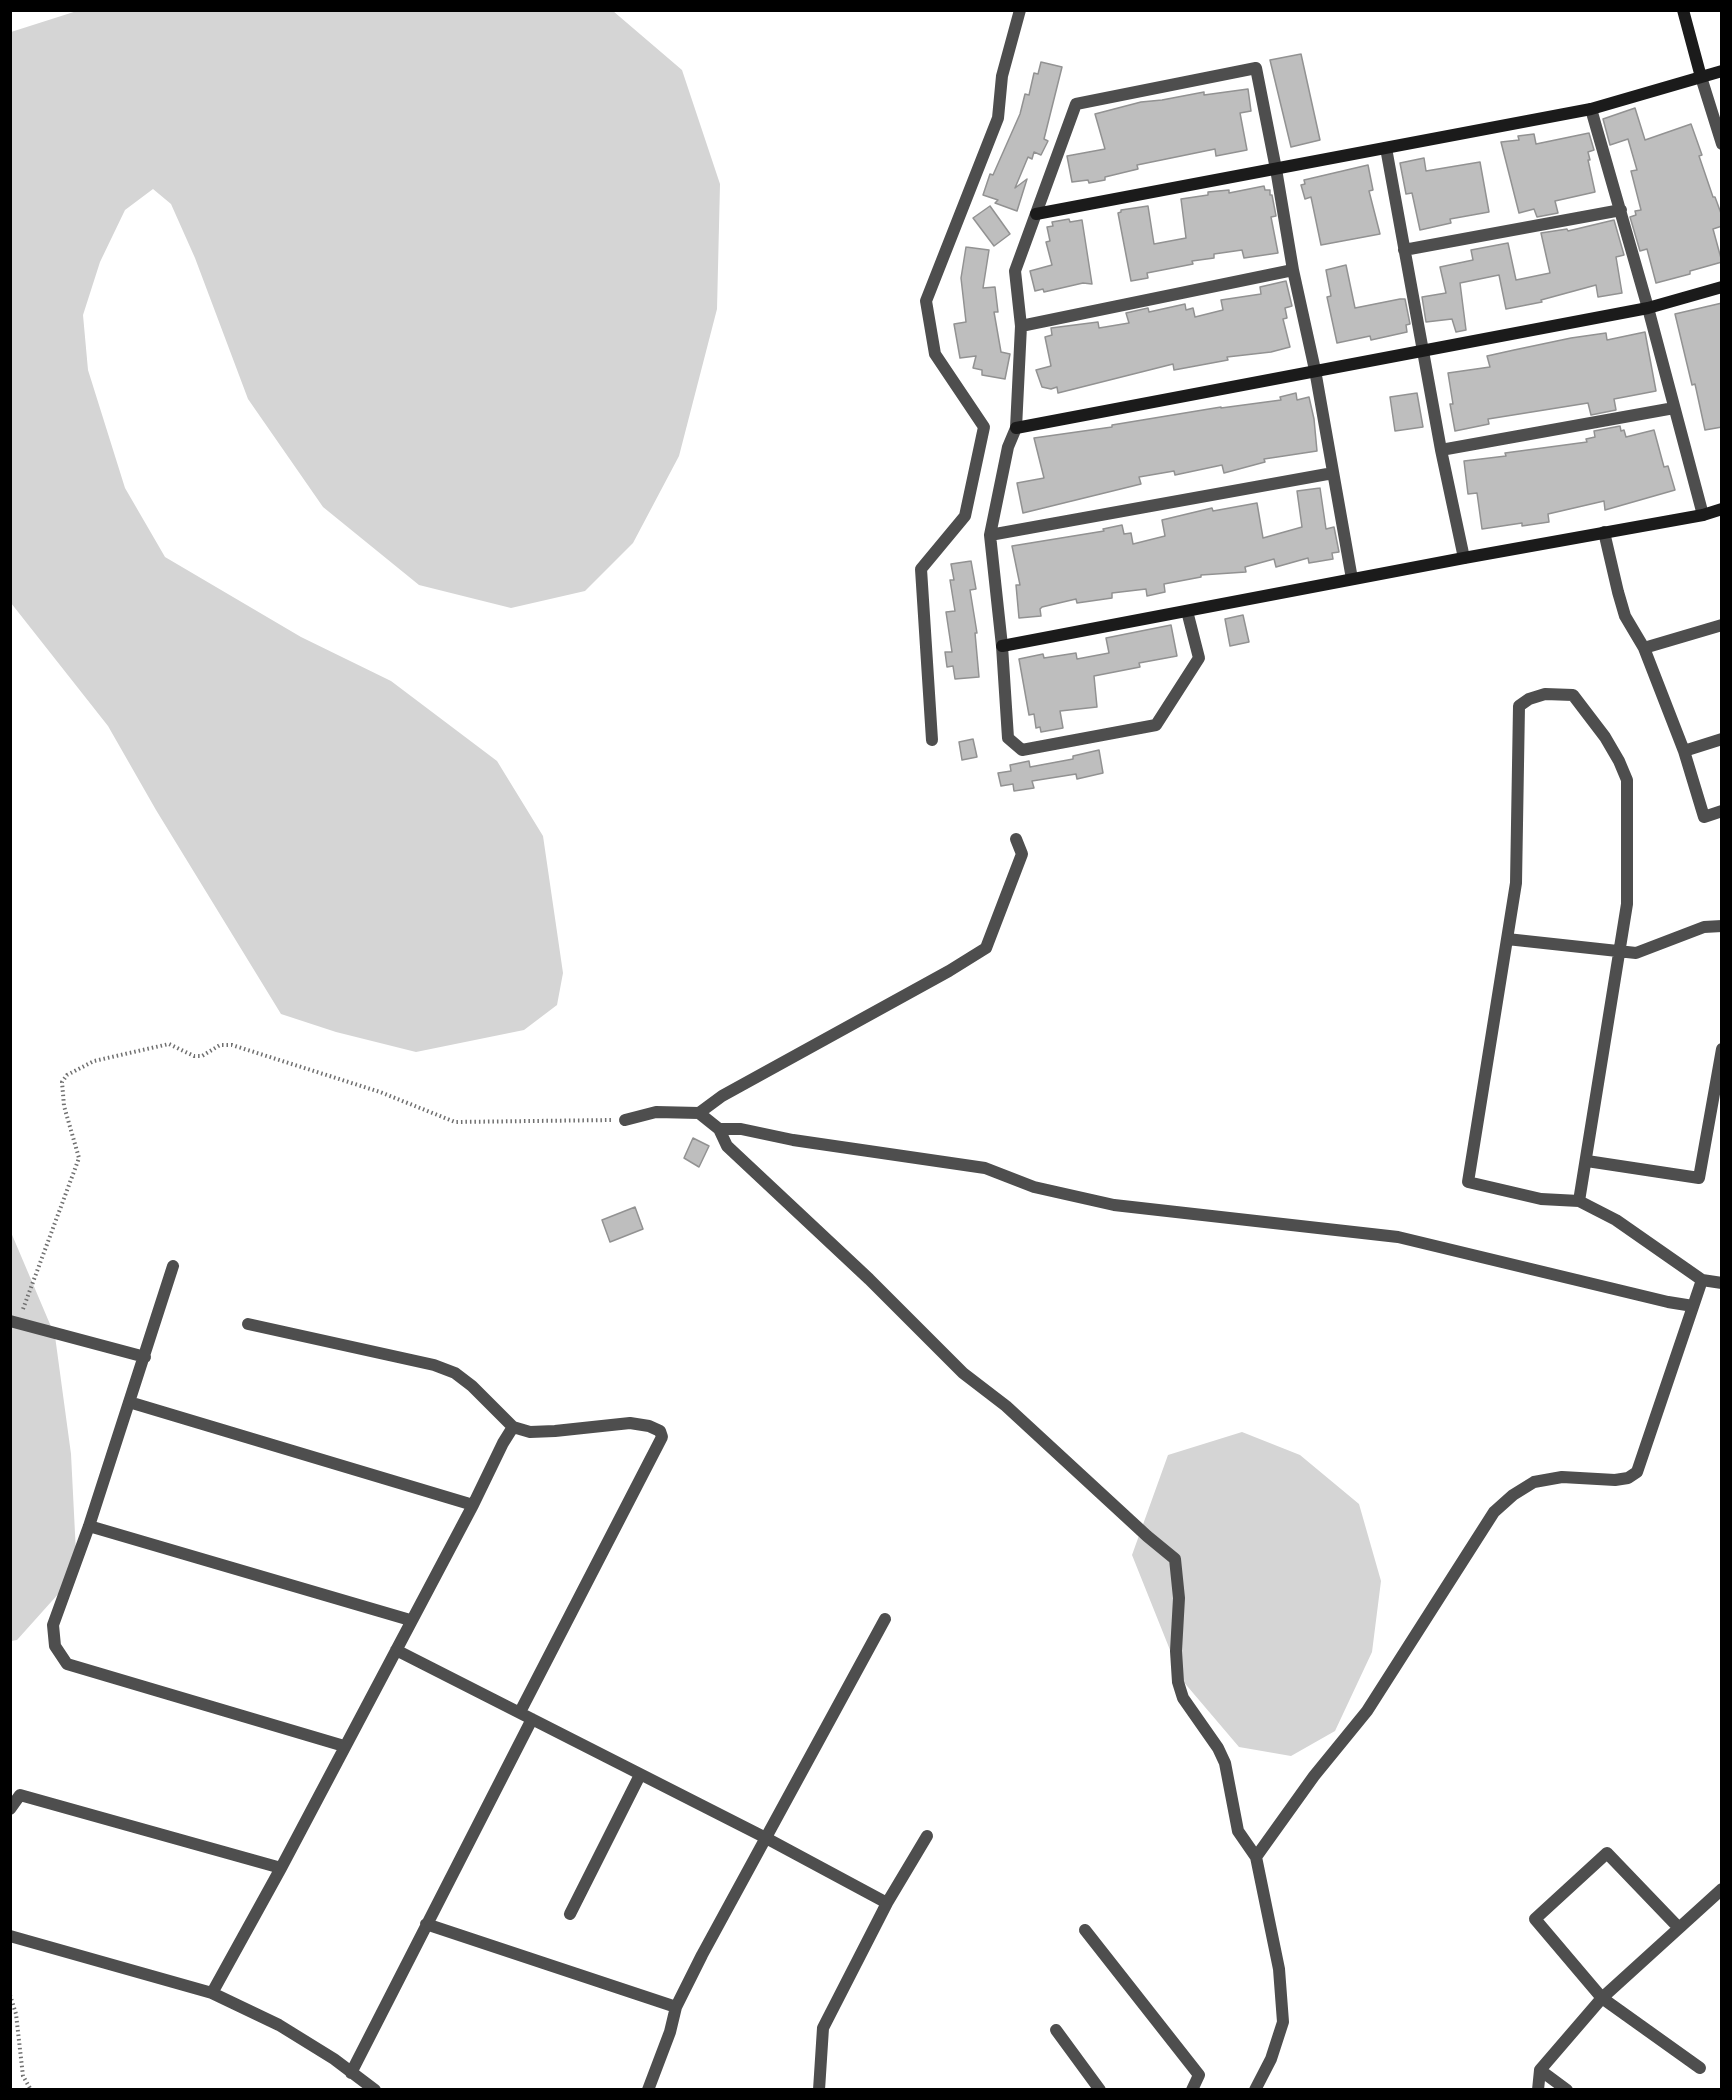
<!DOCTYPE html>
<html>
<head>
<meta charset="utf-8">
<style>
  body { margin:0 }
  #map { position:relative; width:1732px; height:2100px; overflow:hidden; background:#fff; font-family:Inter,sans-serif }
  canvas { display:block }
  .frame { position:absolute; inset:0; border:12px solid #000; pointer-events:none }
</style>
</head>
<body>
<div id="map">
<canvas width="1732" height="2100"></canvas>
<div class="frame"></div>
</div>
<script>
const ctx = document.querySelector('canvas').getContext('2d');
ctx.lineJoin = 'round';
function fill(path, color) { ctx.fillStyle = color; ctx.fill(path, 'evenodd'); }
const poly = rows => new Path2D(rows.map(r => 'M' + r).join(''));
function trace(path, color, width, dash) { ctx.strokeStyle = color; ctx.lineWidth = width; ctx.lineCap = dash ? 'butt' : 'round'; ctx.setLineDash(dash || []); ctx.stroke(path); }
fill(poly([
  [80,10,613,11,682,70,720,184,717,309,679,456,633,543,585,591,511,608,419,585,323,507,248,399,195,258,171,204,153,189,125,210,100,262,83,315,88,370,125,488,165,557,301,637,391,681,497,761,543,836,563,973,557,1005,524,1030,416,1052,336,1032,281,1014,156,810,108,726,11,603,11,32],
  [10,1230,55,1336,71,1454,77,1573,17,1640,11,1641],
  [1242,1432,1300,1455,1359,1504,1381,1581,1372,1652,1335,1731,1291,1756,1239,1747,1182,1680,1132,1555,1168,1455]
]), '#d5d5d5');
const building = poly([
  [1301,54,1320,140,1291,147,1270,60,1301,54],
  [1041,62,1062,67,1044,139,1048,141,1041,155,1034,152,1032,159,1028,157,1015,188,1027,179,1017,211,995,203,998,200,983,195,990,174,993,175,1020,114,1025,94,1029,95,1034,73,1038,74,1041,62],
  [1248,89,1251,111,1240,113,1247,150,1216,156,1215,149,1137,165,1138,169,1105,177,1105,180,1089,183,1088,180,1072,182,1067,156,1105,149,1095,114,1141,102,1162,100,1204,92,1204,95,1248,89],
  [1635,108,1645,140,1691,124,1702,155,1699,156,1713,197,1715,197,1722,216,1722,226,1713,229,1722,262,1690,271,1690,274,1656,283,1647,249,1640,251,1630,217,1636,215,1635,211,1641,210,1631,171,1637,170,1628,139,1610,145,1603,119,1635,108],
  [1589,133,1594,150,1588,152,1590,160,1588,160,1595,192,1555,201,1558,213,1537,217,1534,209,1519,213,1501,142,1519,140,1518,136,1534,134,1536,144,1589,133],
  [1424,158,1426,171,1480,162,1489,212,1450,219,1451,223,1420,230,1412,193,1406,194,1400,163,1424,158],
  [1368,165,1373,190,1369,191,1380,234,1321,245,1311,197,1305,199,1301,185,1305,184,1304,180,1368,165],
  [1264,186,1265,190,1270,190,1270,195,1272,195,1276,216,1271,217,1278,253,1244,258,1242,250,1214,254,1214,258,1192,261,1193,264,1147,273,1148,278,1131,281,1118,213,1121,212,1121,210,1148,206,1154,244,1186,238,1181,199,1208,195,1208,192,1229,190,1229,193,1264,186],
  [990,206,1010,234,994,246,973,218,990,206],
  [1069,219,1070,222,1082,220,1092,284,1083,283,1044,292,1043,289,1035,291,1030,271,1052,265,1046,242,1050,241,1047,227,1053,226,1052,222,1069,219],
  [1614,220,1624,255,1616,257,1622,293,1598,297,1596,285,1541,300,1542,302,1506,309,1499,275,1460,283,1466,330,1456,332,1452,319,1426,322,1422,297,1446,293,1440,267,1473,260,1471,250,1508,243,1516,280,1550,273,1541,233,1567,229,1568,231,1614,220],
  [966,247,989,250,983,288,995,287,998,312,994,312,1001,352,1010,354,1005,379,982,375,982,370,973,368,976,356,960,358,954,324,966,322,961,278,966,247],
  [1346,265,1355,308,1400,299,1405,299,1410,324,1406,325,1407,332,1371,340,1370,336,1337,343,1327,297,1331,296,1326,270,1346,265],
  [1286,281,1292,306,1285,308,1287,318,1283,319,1290,347,1271,352,1227,357,1228,360,1174,370,1173,364,1058,393,1057,387,1051,389,1042,387,1036,370,1051,366,1045,337,1052,335,1051,328,1098,322,1099,328,1129,323,1126,313,1148,308,1149,312,1185,304,1186,310,1193,308,1195,317,1223,310,1221,300,1261,294,1260,287,1286,281],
  [1722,303,1722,427,1705,430,1695,384,1692,385,1675,314,1722,303],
  [1645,332,1656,391,1614,399,1616,410,1591,415,1588,403,1488,419,1489,424,1455,431,1450,404,1453,404,1448,373,1490,367,1487,356,1514,350,1571,338,1606,333,1607,340,1645,332],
  [1296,393,1297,400,1309,397,1314,419,1317,451,1264,459,1265,462,1224,473,1222,465,1175,475,1174,471,1139,477,1141,484,1023,513,1017,483,1044,478,1034,438,1112,427,1112,425,1221,407,1221,408,1281,400,1280,397,1296,393],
  [1417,393,1423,427,1395,431,1390,397,1417,393],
  [1620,426,1621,431,1624,430,1626,437,1654,430,1664,467,1668,466,1675,490,1605,510,1604,501,1548,514,1549,522,1522,526,1522,523,1482,529,1477,493,1468,494,1464,461,1506,456,1505,453,1587,442,1586,439,1595,437,1594,431,1620,426],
  [1320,488,1326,529,1334,527,1339,552,1332,553,1333,559,1309,563,1308,558,1276,567,1274,559,1245,567,1246,572,1201,575,1201,577,1164,584,1165,592,1147,596,1146,589,1112,593,1112,598,1077,603,1076,599,1042,607,1040,609,1041,616,1019,618,1016,585,1020,585,1012,546,1104,531,1103,529,1122,525,1124,534,1131,533,1133,544,1165,536,1162,520,1212,508,1213,511,1257,503,1263,538,1302,527,1297,491,1320,488],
  [971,561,976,589,970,590,977,633,975,633,979,677,955,679,953,666,947,667,945,652,952,652,946,612,955,611,950,580,954,580,951,564,971,561],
  [1243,615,1249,642,1230,646,1225,619,1243,615],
  [1171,625,1177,656,1139,663,1140,667,1094,676,1097,707,1060,711,1063,728,1041,732,1040,727,1036,728,1034,714,1029,715,1019,659,1043,654,1044,658,1076,653,1077,659,1109,653,1106,638,1171,625],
  [973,739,977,757,962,760,959,742,973,739],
  [1099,750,1103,773,1077,779,1076,774,1032,781,1034,788,1014,791,1013,784,1001,786,998,773,1011,771,1010,765,1029,761,1030,767,1073,759,1073,756,1099,750],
  [693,1138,709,1146,699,1167,684,1158,693,1138],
  [635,1207,643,1229,610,1242,602,1220,635,1207]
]);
fill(building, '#bebebe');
trace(building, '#929292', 1.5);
trace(poly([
  [23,1309,79,1158,64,1106,62,1082,67,1075,94,1061,169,1044,194,1056,202,1056,220,1045,232,1045,380,1092,455,1122,612,1120],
  [10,1995,16,2014,23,2076,31,2090]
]), '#707070', 4, [1.5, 3]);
trace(poly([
  [1701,77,1722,144],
  [1591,109,1648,308,1703,515],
  [1386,148,1441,450,1464,558],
  [1404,250,1621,210],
  [1021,326,1293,270],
  [1441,450,1674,408],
  [1604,532,1618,592,1625,616,1644,648,1684,751,1704,817,1722,811],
  [990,535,1333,473],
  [1187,611,1199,658,1156,725,1022,750,1008,738,1002,646,990,535,1008,447,1016,428,1021,326,1015,271,1076,104,1256,68,1276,169,1293,270,1315,370,1352,579],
  [1644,648,1722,625],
  [932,740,921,569,965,516,984,427,935,354,926,301,998,118,1002,76,1020,10],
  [1684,751,1722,739],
  [1507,939,1636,953,1704,927,1722,926],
  [699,1113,722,1096,949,971,986,948,1022,854,1016,839],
  [625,1120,656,1112,699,1113,719,1129,727,1146,869,1279,963,1373,1006,1406,1147,1536,1175,1559,1179,1598,1176,1651,1178,1682,1183,1698,1218,1748,1225,1763,1238,1831,1256,1857,1279,1969,1283,2022,1271,2059,1255,2090],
  [719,1129,741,1129,793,1140,985,1168,1034,1187,1114,1205,1398,1237,1668,1302,1693,1306],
  [1587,1161,1699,1178,1722,1049],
  [1579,1201,1627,904,1627,780,1619,761,1605,737,1573,695,1545,694,1529,699,1519,706,1516,883,1468,1182,1541,1199,1579,1201,1616,1220,1702,1280,1722,1283],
  [173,1266,89,1526,53,1625,55,1646,67,1664,344,1746],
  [10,1321,145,1357],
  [129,1402,473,1505],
  [513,1427,530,1432,555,1431,630,1423,649,1426,660,1431,662,1437,520,1712],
  [89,1526,410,1620],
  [396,1650,766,1838,887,1903],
  [10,1809,20,1795,281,1868],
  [1256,1857,1314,1776,1367,1711,1494,1512,1513,1495,1534,1482,1562,1477,1615,1480,1628,1478,1637,1472,1702,1280],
  [570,1914,640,1775],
  [426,1924,676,2007],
  [1679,1928,1607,1853,1535,1919,1602,1998,1700,2068],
  [1085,1930,1199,2075,1192,2090],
  [10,1936,212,1993,279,2025,334,2059,375,2090],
  [212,1993,281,1868,473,1505,503,1443,513,1427,472,1386,455,1373,434,1365,248,1324],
  [1056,2030,1100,2090],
  [1540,2070,1567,2090],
  [351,2073,532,1719],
  [648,2090,670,2032,676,2007,702,1955,885,1619],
  [819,2090,823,2028,887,1903,927,1836],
  [1538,2090,1540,2070,1602,1998,1722,1889]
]), '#4e4e4e', 12);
trace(poly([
  [1683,10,1701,77],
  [1036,214,1591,109,1722,71],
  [1016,428,1648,308,1722,287],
  [1002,646,1464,558,1703,515,1722,509]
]), '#1b1b1b', 12);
</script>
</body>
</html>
